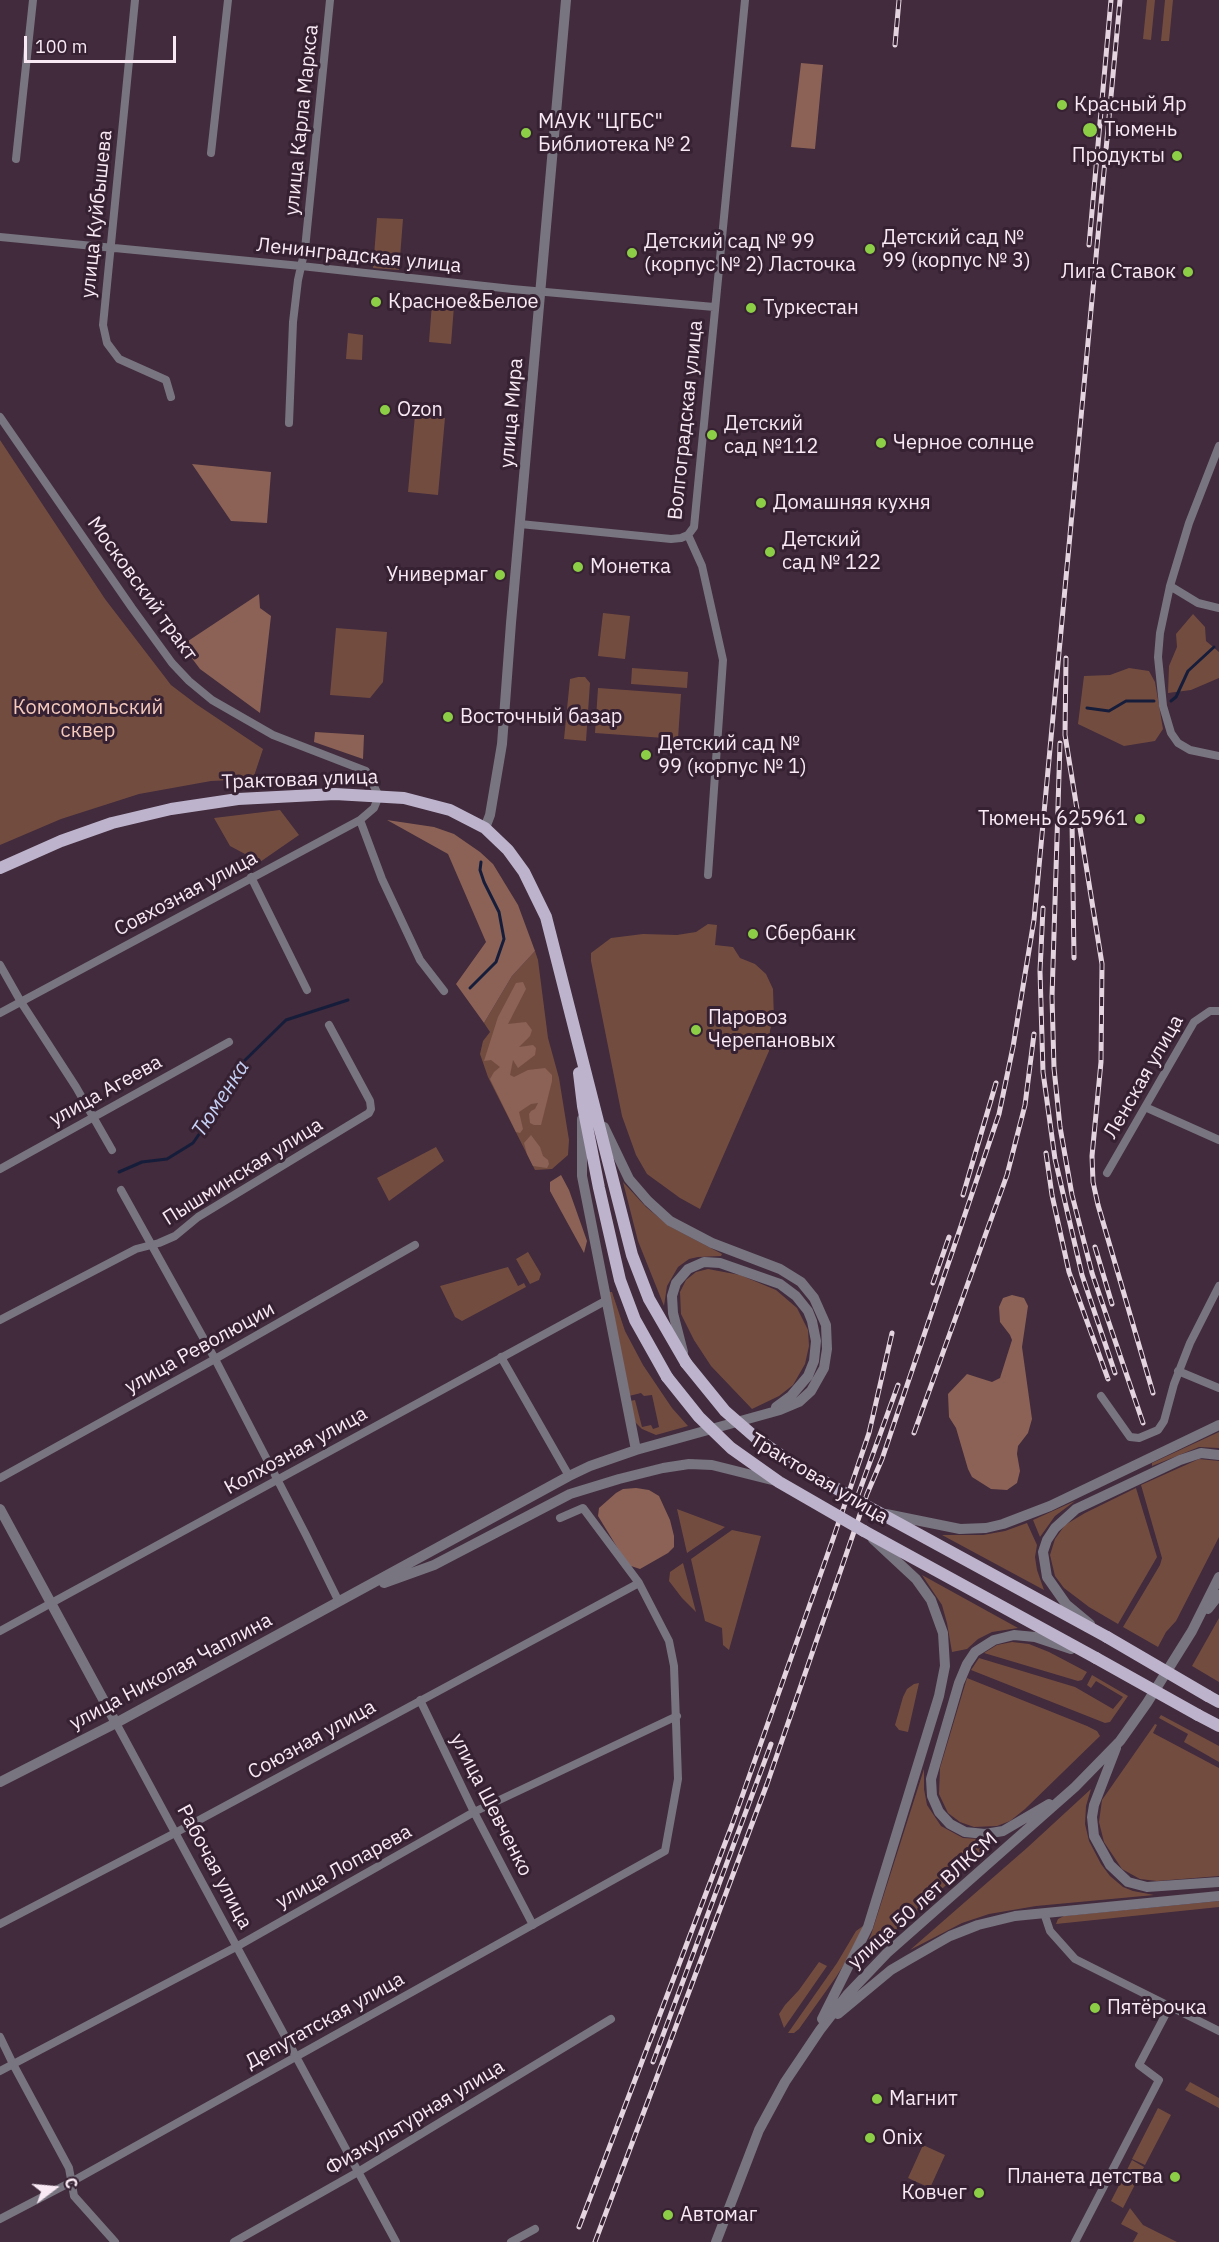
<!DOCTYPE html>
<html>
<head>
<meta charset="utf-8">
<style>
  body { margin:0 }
  #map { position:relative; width:1219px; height:2242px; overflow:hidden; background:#412b3c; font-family:"IBM Plex Sans",sans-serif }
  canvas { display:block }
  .north { position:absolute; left:24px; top:2158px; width:60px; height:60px; -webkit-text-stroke:4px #362132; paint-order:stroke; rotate:74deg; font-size:16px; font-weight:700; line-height:24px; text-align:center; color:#f8e9f4 }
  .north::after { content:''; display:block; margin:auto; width:21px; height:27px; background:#f8e9f4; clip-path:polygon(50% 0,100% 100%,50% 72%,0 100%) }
  .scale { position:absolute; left:24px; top:36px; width:152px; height:27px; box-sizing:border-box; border:3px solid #f8e9f4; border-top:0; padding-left:8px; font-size:18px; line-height:21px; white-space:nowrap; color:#f8e9f4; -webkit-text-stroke:4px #362132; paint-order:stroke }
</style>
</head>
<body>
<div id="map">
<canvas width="1219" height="2242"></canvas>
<div class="north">С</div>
<div class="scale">100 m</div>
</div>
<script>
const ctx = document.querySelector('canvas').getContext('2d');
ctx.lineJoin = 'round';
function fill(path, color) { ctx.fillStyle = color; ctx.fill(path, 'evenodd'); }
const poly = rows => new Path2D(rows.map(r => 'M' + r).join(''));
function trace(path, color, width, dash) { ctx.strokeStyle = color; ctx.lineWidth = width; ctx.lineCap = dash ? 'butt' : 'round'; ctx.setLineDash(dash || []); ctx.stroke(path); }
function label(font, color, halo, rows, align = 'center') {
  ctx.font = font + ' "IBM Plex Sans",sans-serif'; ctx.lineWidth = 6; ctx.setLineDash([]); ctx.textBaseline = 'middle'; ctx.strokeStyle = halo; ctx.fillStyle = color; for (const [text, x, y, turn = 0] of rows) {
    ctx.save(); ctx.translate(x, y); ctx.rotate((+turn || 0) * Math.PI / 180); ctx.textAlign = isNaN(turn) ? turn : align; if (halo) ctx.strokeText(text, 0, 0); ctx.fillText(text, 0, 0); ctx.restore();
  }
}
fill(poly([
  [1147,0,1155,0,1151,40,1143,39],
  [1165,0,1173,0,1169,41,1161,41],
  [377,218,403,219,399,270,373,268],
  [432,303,454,306,451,344,429,342],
  [348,333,363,335,362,360,346,359],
  [415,415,445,418,438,495,408,492],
  [0,440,105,599,171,685,196,704,263,749,253,779,211,781,139,794,61,819,0,845],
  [603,613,630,616,625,659,598,656],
  [1193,614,1205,627,1206,641,1219,652,1219,678,1191,690,1168,693,1169,666,1177,647,1176,634],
  [336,628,387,632,383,682,370,698,330,695],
  [632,668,688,672,687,688,631,684],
  [1129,668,1149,671,1155,682,1163,729,1155,741,1124,746,1078,724,1084,676,1110,675],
  [578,677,585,677,590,683,586,741,564,739,570,679],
  [598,688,681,694,678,739,595,733],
  [280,810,299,835,260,862,230,846,214,818],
  [708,924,717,925,715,945,733,947,740,958,755,964,766,974,773,989,774,1019,770,1030,769,1051,700,1209,680,1198,647,1174,636,1155,622,1116,591,961,591,953,611,938,643,934,677,935,696,932],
  [535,951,538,960,548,1038,559,1078,569,1140,568,1155,552,1169,535,1170,488,1077,480,1054,483,1041,490,1032,484,1023,512,976],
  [436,1147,444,1161,389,1201,377,1178],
  [623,1182,646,1207,669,1226,722,1254,721,1256,698,1257,689,1259,678,1267,667,1286,664,1306,638,1241],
  [528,1252,541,1274,539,1280,530,1284,516,1259],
  [508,1267,518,1286,524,1283,526,1287,462,1321,455,1317,440,1286],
  [708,1269,740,1275,776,1290,797,1308,808,1330,809,1346,805,1364,793,1385,779,1396,752,1409,711,1366,694,1340,681,1314,680,1292,686,1280,696,1272],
  [609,1292,612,1292,625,1331,643,1365,672,1408,688,1426,656,1435,642,1429,635,1422,630,1401,635,1400,642,1427,651,1425,653,1429,659,1427,652,1395,644,1396,641,1393,629,1396],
  [1219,1432,1219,1448,1199,1447,1152,1466,1152,1463],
  [1199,1459,1219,1461,1219,1537,1176,1621,1166,1632,1158,1647,1123,1627,1160,1565,1162,1558,1141,1485],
  [1136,1488,1157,1557,1118,1624,1089,1607,1064,1588,1055,1576,1050,1555,1055,1539,1065,1525,1085,1513],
  [1075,1501,1055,1516,1040,1537,1033,1520],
  [677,1509,725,1527,687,1553],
  [1027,1523,1037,1545,1035,1557,1037,1570,1044,1590,942,1535,983,1535,1005,1531],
  [732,1530,761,1536,729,1650,723,1645,722,1628,705,1621,691,1559],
  [683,1563,696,1612,682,1598,669,1581,670,1572],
  [922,1575,1018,1628,992,1632,978,1639,967,1649,952,1652,947,1623,942,1605],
  [1219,1618,1219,1682,1192,1666],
  [1012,1642,1029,1644,1049,1652,1087,1672,1082,1680,1078,1681,984,1653,997,1645],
  [979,1658,1075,1687,1113,1709,1123,1697,1096,1681,1091,1688,1087,1685,1092,1675,1128,1696,1110,1722,1105,1723,971,1670],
  [967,1678,1087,1726,1097,1731,1100,1736,1025,1809,1010,1821,997,1826,974,1827,960,1822,948,1813,939,1794,940,1768],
  [919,1683,908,1732,899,1730,895,1725,903,1697,907,1689,914,1684],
  [1161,1715,1219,1746,1219,1762,1184,1742,1188,1734,1159,1718],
  [1155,1724,1157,1725,1153,1733,1219,1768,1219,1876,1157,1881,1140,1879,1122,1869,1104,1842,1099,1822,1102,1800],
  [924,1769,924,1789,927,1805,941,1826,963,1838,997,1840,856,1965,871,1935],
  [1091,1789,1086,1806,1085,1824,1089,1841,1101,1864,1110,1876,1123,1887,1133,1891,1154,1895,1036,1906,989,1914,962,1923,910,1950,1028,1847],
  [1219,1901,1219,1907,1056,1924,1058,1919,1064,1916],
  [863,1926,857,1944,836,1977,799,2029,794,2033,788,2033,837,1963,856,1931],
  [819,1962,827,1966,784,2028,779,2014,785,2005,799,1990],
  [1190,2082,1219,2098,1219,2108,1185,2090],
  [1158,2108,1171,2115,1145,2165,1132,2159],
  [923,2145,945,2155,930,2188,908,2178],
  [1132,2160,1144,2167,1123,2208,1111,2201],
  [1130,2208,1143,2225,1177,2242,1133,2242,1138,2233,1121,2224]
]), '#734c40');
fill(poly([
  [801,63,823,65,815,149,791,147],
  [192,464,271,472,267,523,231,521],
  [259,594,260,608,271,616,260,713,200,669,182,645],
  [315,732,364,735,363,759,314,742],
  [387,820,434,827,454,834,480,852,493,864,518,905,535,951,512,976,484,1023,456,984,486,942,448,854],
  [523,982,526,989,508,1024,526,1022,532,1030,530,1036,519,1047,533,1045,536,1048,535,1055,518,1068,513,1060,510,1075,514,1077,528,1070,545,1068,552,1075,552,1081,541,1125,534,1125,530,1123,529,1114,531,1111,535,1109,538,1103,531,1104,519,1112,523,1129,520,1133,516,1132,490,1079,494,1072,500,1067,491,1060,484,1061,498,1017,516,983],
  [531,1135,540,1147,543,1156,548,1160,549,1164,547,1168,533,1166,527,1154,524,1143],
  [561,1175,569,1190,587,1241,584,1253,550,1191,550,1182],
  [1012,1295,1024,1298,1028,1306,1022,1347,1032,1419,1028,1433,1018,1446,1017,1454,1020,1471,1017,1483,1007,1490,991,1489,972,1477,968,1469,956,1428,949,1417,948,1394,967,1374,992,1382,1000,1378,1012,1340,1010,1335,1000,1322,999,1307,1003,1298],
  [636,1488,649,1490,659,1496,670,1520,674,1536,674,1547,668,1553,640,1569,628,1565,598,1516,599,1508,616,1493,623,1489]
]), '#8c6256');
trace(poly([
  [1171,701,1176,697,1188,671,1214,647],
  [1087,708,1109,711,1126,701,1154,701],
  [470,988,496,962,504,939,499,912,484,882,480,870,481,862],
  [119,1172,142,1162,167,1159,193,1143,215,1111,237,1068,286,1020,348,1000]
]), '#161d3b', 3);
trace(poly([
  [135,0,103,325,107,343,119,359,166,380,171,397],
  [211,153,228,0],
  [16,159,33,0],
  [0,237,301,266,512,289,714,307],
  [0,417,132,608,172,663,189,681,212,700,273,735,366,771,379,796,374,808,360,820,0,1013],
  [289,423,293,322,298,280,305,249,330,0],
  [1219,446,1189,523,1170,586,1160,633,1158,657,1163,706,1171,733,1178,743,1190,750,1219,756],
  [520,524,671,539,681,538,688,535,694,527,745,0],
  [688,535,702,566,723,660,708,875],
  [1170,586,1198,603,1219,608],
  [360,820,382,879,420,960,444,991],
  [251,877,307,990],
  [0,965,21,1002,76,1087,112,1150],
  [1145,1107,1219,1140],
  [0,1169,229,1042],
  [1107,1173,1194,1022,1210,1011,1219,1011],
  [121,1190,215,1359,306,1535,339,1602],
  [0,1320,136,1249,159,1243,175,1236,198,1217,369,1113,371,1109,370,1101,329,1025],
  [501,1357,569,1476],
  [1178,1371,1219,1388],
  [1101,1396,1130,1437,1139,1438,1158,1430,1164,1421,1174,1384,1190,1343,1219,1286],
  [0,1478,215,1359,415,1245],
  [0,1631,607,1300],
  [420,1700,474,1812,533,1925],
  [116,1723,396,2242],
  [1044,1913,1050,1931,1075,1959,1219,2031],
  [0,1924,175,1833,639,1583],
  [0,2037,13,2064,69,2168,74,2196,115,2242],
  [0,2071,236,1947,474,1812,677,1716],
  [0,2219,73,2181,665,1851,678,1779,674,1666,669,1641,639,1583,583,1508,560,1518],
  [234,2242,358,2172,611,2019],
  [511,2242,535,2229],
  [1075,2242,1159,2080,1139,2065,1170,2006]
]), '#787480', 8);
trace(poly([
  [485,828,490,815,502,744,511,623,566,0],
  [582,1119,582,1176,636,1450],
  [683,1352,673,1313,672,1296,676,1283,688,1269,704,1262,720,1263,780,1284,796,1296,808,1311,812,1321,816,1341,814,1361,808,1376,791,1396,776,1407],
  [0,1509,116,1723],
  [886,1514,960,1529,986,1528,1003,1524,1050,1506,1219,1425],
  [384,1583,434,1565,570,1494,619,1479,663,1468,689,1464,712,1465,776,1481],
  [1208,1609,1219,1595],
  [1090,1624,1066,1604,1047,1577,1043,1552,1047,1540,1055,1528,1076,1509,1180,1460,1201,1453,1219,1455],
  [1116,1748,1094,1805,1092,1817,1094,1836,1110,1865,1128,1882,1147,1887,1219,1882],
  [0,1782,116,1723,569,1476,590,1466,636,1450,780,1410,799,1402,811,1391,824,1368,827,1349,826,1325,814,1298,801,1282,780,1269,712,1243,670,1221,648,1201,629,1179,604,1127],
  [1049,1804,1003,1831,985,1834,965,1832,950,1824,939,1812,932,1796,931,1779,959,1683,967,1664,975,1652,994,1640,1014,1635,1035,1637,1071,1649],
  [838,2014,891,1970,908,1960,950,1936,978,1925,1015,1916,1219,1896],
  [822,2019,868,1927,939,1696,945,1666,943,1633,931,1600,916,1579,873,1539],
  [716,2242,759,2130,785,2082,820,2030,847,1995,887,1953,1075,1787,1120,1741,1147,1703,1192,1631,1219,1577]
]), '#787480', 10);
trace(poly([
  [0,868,61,841,112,823,171,809,238,799,335,794,404,798,450,810,485,828,508,850,524,872,546,917,632,1255,649,1299,686,1363],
  [579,1073,583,1106,599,1188,620,1280,635,1320,667,1377],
  [865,1505,1107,1637],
  [864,1531,1096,1658],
  [1208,1696,1219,1702],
  [1198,1715,1219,1726]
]), '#bdb3cc', 12);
const rail = poly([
  [895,45,899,0],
  [1089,245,1111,0],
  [1066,658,1065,735,1102,964,1101,1062,1092,1156,1093,1182,1098,1205,1153,1393],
  [1060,743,1052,997,1054,1068,1060,1127,1072,1195,1092,1273,1143,1423],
  [1072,820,1074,958],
  [1043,908,1040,971,1043,1072,1055,1159,1082,1275,1115,1373],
  [1046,1153,1052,1195,1069,1272,1108,1379],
  [963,1195,996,1083],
  [1095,1247,1112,1304],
  [933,1283,949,1237],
  [914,1433,1007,1175,1025,1105,1034,1034],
  [858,1495,898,1385],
  [653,2062,771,1744],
  [579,2227,732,1825,833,1539,869,1433,892,1333],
  [595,2242,767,1784,867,1494,882,1459,999,1114,1013,1047,1034,920,1120,0]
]);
trace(rail, '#e4d4e0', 5);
trace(rail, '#362132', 3, [9]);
trace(poly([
  [686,1363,725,1411,756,1438,792,1463,865,1505],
  [667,1377,699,1417,731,1448,779,1482,864,1531],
  [1107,1637,1208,1696],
  [1096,1658,1198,1715]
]), '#bdb3cc', 12);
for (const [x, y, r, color] of [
  [1062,105,6,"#8cce45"],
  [1090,130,8,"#8cce45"],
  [526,133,6,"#8cce45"],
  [1177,156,6,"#8cce45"],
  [870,249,6,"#8cce45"],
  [632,253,6,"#8cce45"],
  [1188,272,6,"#8cce45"],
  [376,302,6,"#8cce45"],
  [751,308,6,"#8cce45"],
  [385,410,6,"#8cce45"],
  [712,435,6,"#8cce45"],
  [881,443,6,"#8cce45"],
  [761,503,6,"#8cce45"],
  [770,552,6,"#8cce45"],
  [578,567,6,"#8cce45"],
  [500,575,6,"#8cce45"],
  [448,717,6,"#8cce45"],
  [646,755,6,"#8cce45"],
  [1140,819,6,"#8cce45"],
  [753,934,6,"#8cce45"],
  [696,1030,6,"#8cce45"],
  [1095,2008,6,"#8cce45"],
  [877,2099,6,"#8cce45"],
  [870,2138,6,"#8cce45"],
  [1175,2177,6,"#8cce45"],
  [979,2193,6,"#8cce45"],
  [668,2215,6,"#8cce45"]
]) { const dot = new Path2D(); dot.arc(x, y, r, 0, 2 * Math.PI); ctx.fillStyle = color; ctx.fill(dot); trace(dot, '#362132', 2); }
label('20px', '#f8e9f4', '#362132', [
  ["Красный Яр",1074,105],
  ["МАУК \"ЦГБС\"",538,122],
  ["Библиотека № 2",538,145],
  ["Тюмень",1104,130],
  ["Продукты",1165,156,"right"],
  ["Детский сад №",882,238],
  ["99 (корпус № 3)",882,261],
  ["Детский сад № 99",644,242],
  ["(корпус № 2) Ласточка",644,265],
  ["Лига Ставок",1176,272,"right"],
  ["Красное&Белое",388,302],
  ["Туркестан",763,308],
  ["Ozon",397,410],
  ["Детский",724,424],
  ["сад №112",724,447],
  ["Черное солнце",893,443],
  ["Домашняя кухня",773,503],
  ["Детский",782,540],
  ["сад № 122",782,563],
  ["Монетка",590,567],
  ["Универмаг",488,575,"right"],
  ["Восточный базар",460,717],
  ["Детский сад №",658,744],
  ["99 (корпус № 1)",658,767],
  ["Тюмень 625961",1128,819,"right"],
  ["Сбербанк",765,934],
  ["Паровоз",708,1018],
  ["Черепановых",708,1041],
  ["Пятёрочка",1107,2008],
  ["Магнит",889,2099],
  ["Onix",882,2138],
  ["Планета детства",1163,2177,"right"],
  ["Ковчег",967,2193,"right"],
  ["Автомаг",680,2215]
], 'left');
label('20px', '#f8e9f4', '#362132', [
  ["улица Карла Маркса",302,120,-84],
  ["улица Куйбышева",97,214,-84],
  ["Ленинградская улица",359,256,6],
  ["улица Мира",512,413,-85],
  ["Волгоградская улица",686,420,-84],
  ["Московский тракт",142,589,54],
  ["Трактовая улица",300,780,-2],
  ["Совхозная улица",186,894,-28],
  ["Ленская улица",1144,1077,-60],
  ["улица Агеева",106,1091,-29],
  ["Пышминская улица",243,1172,-32],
  ["улица Революции",200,1348,-29],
  ["Колхозная улица",296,1451,-29],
  ["Трактовая улица",819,1479,31],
  ["улица Николая Чаплина",171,1672,-28],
  ["Союзная улица",312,1740,-29],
  ["улица Шевченко",491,1805,63],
  ["Рабочая улица",214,1867,62],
  ["улица Лопарева",344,1867,-29],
  ["улица 50 лет ВЛКСМ",923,1901,-42],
  ["Депутатская улица",325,2021,-29],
  ["Физкультурная улица",415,2118,-31]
]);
label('20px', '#f5cabd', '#362132', [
  ["Комсомольский",88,708],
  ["сквер",88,731]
]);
label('italic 21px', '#c6d1f6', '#362132', [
  ["Тюменка",221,1099,-57]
]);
</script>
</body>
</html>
